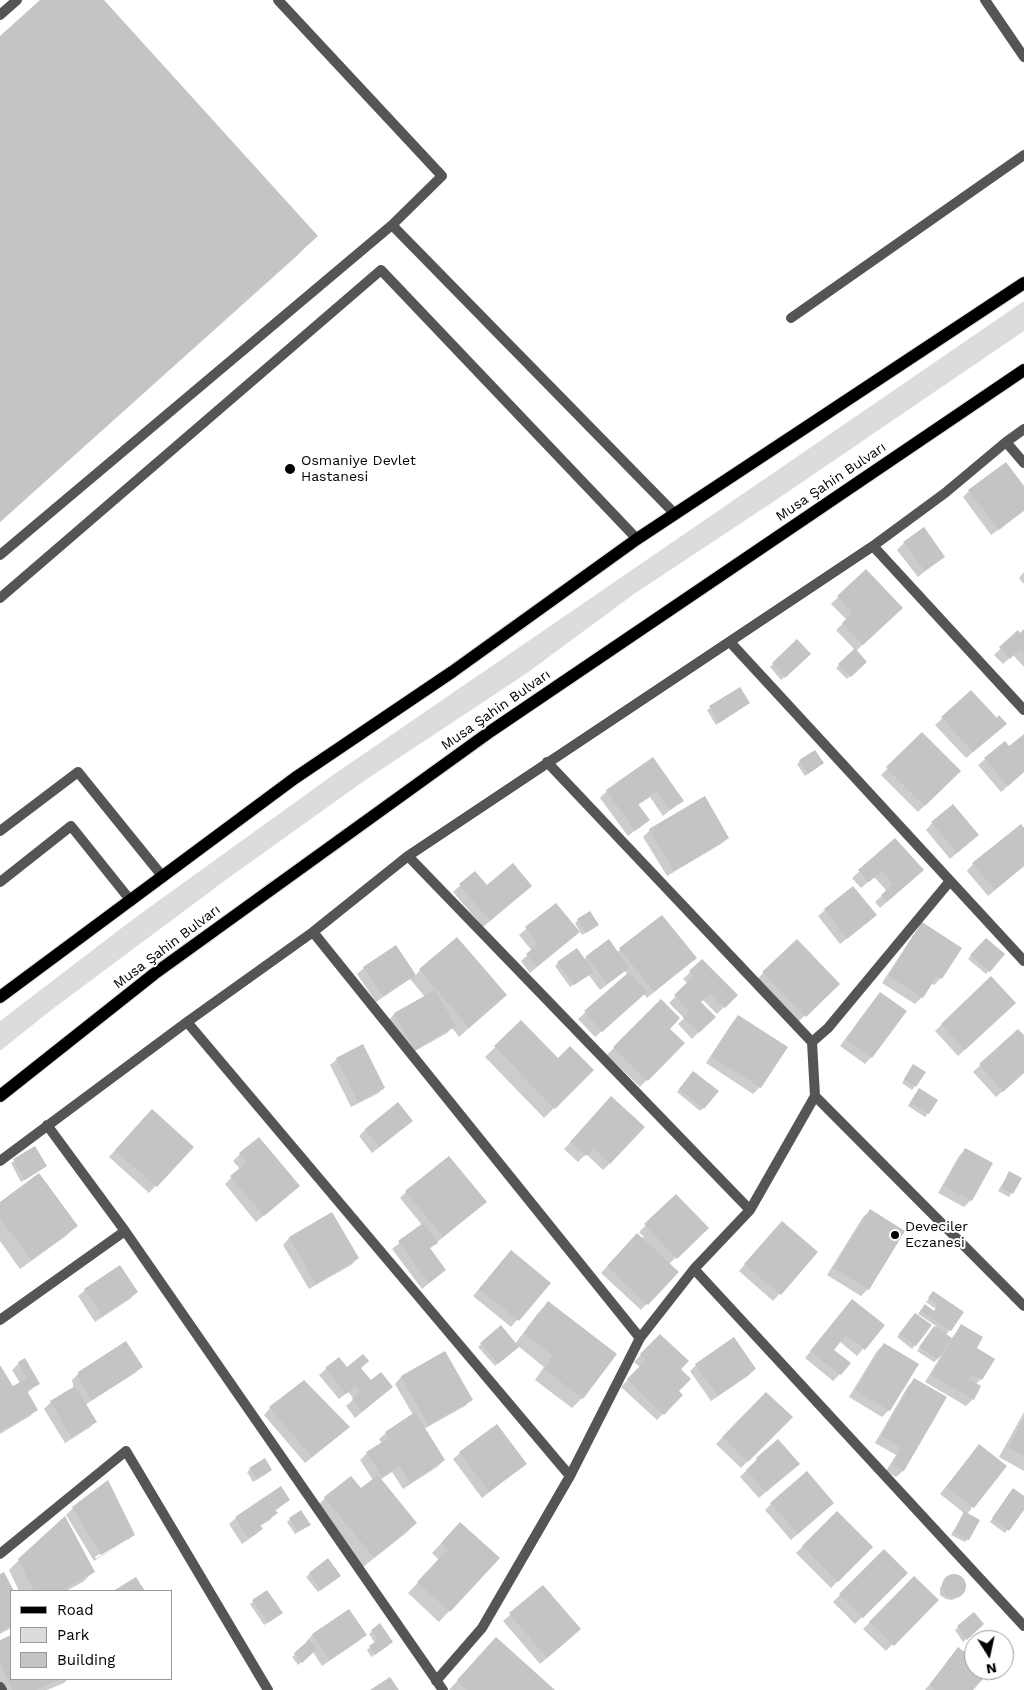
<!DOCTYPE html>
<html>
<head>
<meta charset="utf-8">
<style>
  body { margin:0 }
  #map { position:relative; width:1024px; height:1690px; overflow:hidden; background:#fff; font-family:"Work Sans",sans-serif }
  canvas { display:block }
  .legend { position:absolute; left:10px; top:1590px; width:162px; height:90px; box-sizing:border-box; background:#fff; border:1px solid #999; margin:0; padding:6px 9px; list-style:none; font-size:15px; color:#000 }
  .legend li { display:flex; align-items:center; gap:10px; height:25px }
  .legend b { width:25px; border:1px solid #999 }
  .north { position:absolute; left:964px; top:1630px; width:50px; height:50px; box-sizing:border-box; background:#fff; border:1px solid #999; border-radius:50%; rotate:170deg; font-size:14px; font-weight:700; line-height:20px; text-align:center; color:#000 }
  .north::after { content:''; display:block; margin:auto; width:18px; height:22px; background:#000; clip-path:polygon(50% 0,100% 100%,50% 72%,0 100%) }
</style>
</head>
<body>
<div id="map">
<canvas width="1024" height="1690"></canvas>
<ul class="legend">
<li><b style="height:6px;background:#000"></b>Road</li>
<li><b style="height:14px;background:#dcdcdc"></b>Park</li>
<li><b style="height:14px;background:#c4c4c4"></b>Building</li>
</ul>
<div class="north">N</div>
</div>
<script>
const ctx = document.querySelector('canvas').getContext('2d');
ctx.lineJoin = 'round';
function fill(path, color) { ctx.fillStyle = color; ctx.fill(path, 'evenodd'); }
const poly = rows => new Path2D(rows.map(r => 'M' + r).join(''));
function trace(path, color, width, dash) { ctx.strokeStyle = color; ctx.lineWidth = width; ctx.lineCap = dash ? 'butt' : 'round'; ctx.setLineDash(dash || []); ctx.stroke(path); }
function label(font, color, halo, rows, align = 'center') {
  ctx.font = font + ' "Work Sans",sans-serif'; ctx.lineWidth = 4; ctx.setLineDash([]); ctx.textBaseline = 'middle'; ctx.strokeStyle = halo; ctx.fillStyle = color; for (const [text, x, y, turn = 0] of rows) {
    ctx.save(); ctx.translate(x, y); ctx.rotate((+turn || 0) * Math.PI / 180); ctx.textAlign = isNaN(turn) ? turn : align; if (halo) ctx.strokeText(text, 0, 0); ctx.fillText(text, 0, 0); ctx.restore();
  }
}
fill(poly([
  [1024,301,1024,331,773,502,634,594,527,673,364,781,227,879,50,1011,0,1051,0,1021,136,917,333,775]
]), '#dcdcdc');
fill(poly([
  [42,0,102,0,316,236,298,255,0,522,0,38],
  [1024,488,1024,511,991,535,963,497,969,491],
  [904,543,943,557,918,577,897,550],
  [866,571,901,608,856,651,863,665,847,679,836,668,855,650,836,630,847,620,831,604],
  [1024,572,1024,584,1019,578],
  [1024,631,1024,667,1013,655,1003,664,994,655,1018,632,1020,634],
  [797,641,809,654,781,680,770,667],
  [740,688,749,703,716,725,707,710],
  [971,692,997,720,999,730,966,758,935,725],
  [922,734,959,771,918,812,881,775],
  [1024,736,1024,772,1001,792,978,765,1005,743,1009,748],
  [653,759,682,800,663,816,650,797,638,805,648,820,628,836,600,798,607,791],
  [800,761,819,766,805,776,797,764],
  [932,823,977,835,950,859,926,830],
  [650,830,728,838,721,844,667,876,643,837],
  [1024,830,1024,866,988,896,967,871,973,864],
  [895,840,915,877,880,908,875,902,887,891,874,877,861,888,852,878],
  [475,872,487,887,524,892,483,927,453,892],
  [556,904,578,932,530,973,521,961,532,951,519,935],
  [825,910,868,922,840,944,818,916],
  [662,916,695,958,647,998,644,994,595,1037,578,1019,628,975,625,971,600,990,589,975,570,987,555,966,558,963,584,960,587,956,617,952],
  [578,920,594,928,582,935,575,923],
  [923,924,960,948,941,978,934,985,931,983,922,997,915,1004,882,983,916,931],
  [797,941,838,984,798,1022,757,979],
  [983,942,1003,954,986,974,968,959],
  [702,961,736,995,717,1014,702,999,699,1002,714,1017,692,1039,678,1024,684,1018,669,1003,688,984,683,979],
  [364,968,415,976,420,970,495,1005,459,1037,452,1028,447,1033,408,1055,388,1021,394,1014,425,997,410,979,376,1002,357,974],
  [991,978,1008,1010,958,1056,935,1031],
  [880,994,871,1057,865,1064,840,1046,874,1000],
  [661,1001,668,1029,683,1043,640,1087,607,1055],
  [738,1016,786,1048,760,1087,753,1094,706,1063,732,1023],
  [521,1022,558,1059,593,1070,544,1118,485,1057],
  [1018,1030,1024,1037,1024,1072,996,1097,973,1072],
  [337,1059,384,1088,377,1094,351,1107,330,1065],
  [913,1066,924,1072,912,1090,902,1083],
  [691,1075,703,1108,700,1111,677,1092],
  [916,1093,937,1101,925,1117,908,1106],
  [605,1105,610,1163,603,1170,586,1154,578,1162,564,1149],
  [145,1117,192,1147,149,1193,109,1157],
  [405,1127,372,1153,359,1136,366,1129],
  [35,1148,46,1166,21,1182,11,1163],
  [965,1150,991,1164,971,1200,964,1207,938,1193,959,1156],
  [240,1154,292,1192,256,1222,225,1184,240,1169,233,1161],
  [1009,1173,1020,1178,1009,1197,998,1191],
  [406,1192,478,1208,429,1249,438,1276,422,1289,392,1249,422,1225,400,1198],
  [676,1196,707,1228,669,1264,677,1272,641,1310,601,1273,631,1241,644,1237,639,1232],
  [0,1203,76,1226,66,1236,20,1269,0,1241],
  [870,1211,868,1289,861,1296,827,1275,863,1217],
  [331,1214,358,1258,351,1265,309,1289,283,1245,289,1238],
  [775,1229,816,1252,773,1301,739,1271],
  [505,1258,549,1283,511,1327,473,1296],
  [85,1290,137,1292,130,1299,95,1322,78,1296],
  [931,1296,963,1312,946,1335,951,1339,962,1326,981,1379,976,1384,973,1399,966,1406,925,1382,941,1356,934,1362,917,1351,936,1326,918,1314,922,1309,934,1312,936,1309,926,1302],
  [548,1303,582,1398,572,1408,535,1380,544,1367,518,1346,495,1366,478,1347,500,1327,515,1344,538,1313],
  [846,1307,883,1325,857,1356,839,1341,832,1350,840,1374,833,1381,805,1358],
  [912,1317,930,1326,912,1349,897,1337],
  [660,1335,679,1369,677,1391,681,1395,657,1420,621,1387,640,1367,634,1362],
  [884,1344,917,1364,889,1410,882,1417,849,1397,877,1351],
  [444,1352,471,1400,465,1406,424,1429,444,1460,437,1467,403,1489,392,1472,380,1480,416,1523,406,1533,363,1567,315,1508,325,1498,360,1490,373,1480,360,1460,367,1453,382,1444,379,1439,386,1433,413,1415,395,1384,401,1377],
  [19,1363,39,1383,27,1393,36,1410,30,1416,0,1434,0,1368,12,1387,20,1383,12,1370],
  [696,1365,755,1369,748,1376,711,1401,690,1371],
  [142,1367,135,1373,85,1405,95,1422,89,1428,65,1443,44,1409,51,1402,74,1389,72,1380,79,1373],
  [360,1368,371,1382,392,1387,355,1418,346,1406,354,1399,348,1392,339,1399,319,1375,326,1369],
  [915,1379,945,1397,903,1471,896,1477,886,1471,896,1455,875,1443,908,1386],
  [766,1393,791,1417,741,1468,716,1444],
  [270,1408,342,1433,305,1463,264,1415],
  [1024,1412,1024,1471,999,1457],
  [979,1446,1005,1466,967,1514,968,1539,965,1542,951,1535,964,1513,940,1494],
  [460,1453,525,1464,482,1498,453,1459],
  [757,1459,791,1470,759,1498,740,1477],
  [250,1469,268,1473,253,1482,247,1472],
  [1010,1493,1024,1498,1024,1507,1005,1533,990,1522],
  [289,1500,275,1511,276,1513,270,1520,260,1526,262,1529,255,1535,242,1544,229,1524,236,1518],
  [771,1504,826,1509,791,1540,765,1510],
  [73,1508,134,1534,128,1540,128,1537,95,1557,96,1559,127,1541,94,1561,66,1515],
  [837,1512,871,1547,831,1588,796,1553],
  [290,1519,306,1527,295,1534,287,1522],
  [450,1534,498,1558,439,1622,408,1593,439,1560,432,1553],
  [884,1551,906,1573,855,1624,833,1602],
  [19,1560,93,1572,83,1582,66,1591,19,1591,9,1570],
  [327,1560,336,1579,318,1592,306,1577],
  [3,1573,13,1591,11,1591,11,1628,0,1634,0,1575],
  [954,1575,961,1577,965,1587,958,1597,952,1600,946,1599,940,1595,940,1588,947,1577],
  [914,1578,937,1600,886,1651,863,1629],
  [543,1587,573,1636,540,1664,503,1621],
  [266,1592,278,1616,264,1625,250,1604],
  [349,1610,365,1634,359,1641,322,1666,313,1652,298,1665,292,1657,307,1643,306,1642,312,1635],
  [974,1614,982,1624,963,1642,955,1630],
  [372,1631,389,1645,371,1657,367,1650,375,1643,369,1634],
  [11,1637,11,1679,68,1679,64,1683,47,1690,0,1690,0,1642],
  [1004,1643,1010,1647,1004,1654],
  [486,1649,553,1690,449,1690],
  [958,1649,974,1661,974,1670,989,1670,971,1690,925,1690]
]), '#0003');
fill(poly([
  [40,0,104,0,318,236,0,522,0,36],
  [1006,462,1024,486,1024,510,999,530,968,490],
  [924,527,945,557,925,571,903,542],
  [866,569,903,608,863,645,842,623,852,613,837,596],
  [1024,629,1024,654,1020,649,1010,659,999,647,1018,630,1020,633],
  [797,639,811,654,785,678,772,663],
  [855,648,867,662,851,677,838,664],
  [740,687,750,703,719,723,709,706],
  [971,690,997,718,999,715,1007,724,973,752,941,717],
  [922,732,961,771,925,806,886,767],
  [1024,734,1024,772,1008,786,984,758,1005,741,1009,746],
  [815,750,824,763,808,774,799,760],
  [653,757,684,801,670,810,657,791,638,804,650,820,635,831,606,790],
  [705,796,729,838,674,871,649,829],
  [953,804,979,835,957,853,931,822],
  [1021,824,1024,828,1024,866,995,890,972,863],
  [895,838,924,870,887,902,881,895,893,884,882,871,869,882,858,870],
  [513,863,532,886,490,921,459,884,475,871,487,885],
  [853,886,877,915,847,939,824,909],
  [556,903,580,932,537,967,526,954,538,944,525,927],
  [590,911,599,925,586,933,577,919],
  [662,915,697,958,654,992,619,948],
  [922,922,962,948,942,979,937,976,923,998,888,976],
  [457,937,507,995,469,1028,419,969],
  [986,938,1005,954,990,972,970,955],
  [609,939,629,968,607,984,586,956],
  [797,939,840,984,806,1017,762,972],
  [396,945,416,975,383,996,363,967],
  [577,948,594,972,574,985,557,962],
  [702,959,738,995,725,1008,710,994,701,1002,716,1017,699,1033,683,1017,689,1011,674,995,694,976,689,971],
  [629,972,647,992,602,1032,584,1011],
  [991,976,1016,1003,965,1050,941,1024],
  [435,990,456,1026,415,1050,394,1013],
  [880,992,907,1011,872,1058,846,1039],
  [661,999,680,1018,670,1029,685,1043,648,1081,613,1047],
  [738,1015,788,1047,761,1088,711,1056],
  [521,1020,558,1058,570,1046,594,1070,555,1109,494,1046],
  [1018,1029,1024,1035,1024,1073,1003,1092,979,1064],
  [363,1044,385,1088,358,1102,336,1058],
  [913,1064,926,1072,916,1087,904,1079],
  [693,1071,719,1091,704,1109,679,1089],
  [919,1088,938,1100,929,1114,910,1103],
  [611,1096,645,1127,610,1164,593,1148,586,1156,570,1142],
  [398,1102,413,1121,379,1147,365,1129],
  [152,1109,194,1147,157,1187,115,1150],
  [259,1137,300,1186,264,1216,230,1176,247,1162,239,1153],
  [35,1146,47,1166,25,1180,13,1159],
  [965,1148,993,1163,972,1201,944,1186],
  [449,1156,487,1202,443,1237,405,1191],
  [1009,1171,1022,1178,1013,1194,1001,1188],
  [39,1173,78,1226,31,1260,0,1218,0,1202],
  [676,1194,709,1228,677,1259,644,1224],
  [870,1209,905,1231,869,1290,833,1268],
  [332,1212,359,1258,316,1284,289,1237],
  [782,1221,818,1252,781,1295,744,1264],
  [423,1223,438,1243,430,1248,446,1270,429,1283,398,1241],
  [637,1233,679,1272,648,1305,607,1266],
  [511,1250,551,1283,519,1321,479,1289],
  [120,1265,138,1292,102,1316,84,1289],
  [933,1291,964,1312,951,1331,920,1311,925,1304,934,1311,938,1305,928,1298],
  [852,1299,885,1325,865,1350,846,1335,834,1350,851,1363,841,1375,810,1351],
  [548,1301,617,1354,583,1399,544,1369,553,1356,524,1333],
  [915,1313,932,1325,916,1346,899,1334],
  [961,1324,983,1337,977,1348,995,1359,982,1380,972,1374,969,1379,981,1386,974,1400,931,1375],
  [501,1325,519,1347,498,1364,480,1343],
  [934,1326,952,1338,938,1359,919,1347],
  [660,1334,689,1361,681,1369,691,1379,679,1391,683,1395,664,1415,627,1379,646,1360,640,1354],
  [734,1337,756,1369,718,1396,695,1364],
  [126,1341,143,1367,92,1400,80,1383,78,1372],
  [884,1343,919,1364,890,1411,855,1390],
  [445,1351,473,1400,428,1425,401,1376],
  [363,1354,369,1361,361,1368,371,1380,381,1372,393,1387,362,1412,352,1399,360,1392,356,1386,346,1394,325,1368,339,1357,347,1367],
  [25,1358,40,1384,27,1391,38,1410,0,1432,0,1365,13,1386,27,1378,18,1362],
  [914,1378,947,1397,904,1471,892,1465,901,1448,881,1436],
  [304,1380,350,1427,312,1457,269,1407],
  [75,1386,97,1422,71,1437,50,1401],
  [766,1392,793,1417,748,1462,722,1437],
  [415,1412,445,1460,410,1483,399,1466,382,1477,366,1452,389,1438,385,1432],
  [1024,1418,1024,1456,1008,1447],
  [497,1424,527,1464,489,1492,459,1452],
  [778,1439,800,1464,766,1492,746,1470,757,1460,756,1458],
  [979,1444,1007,1466,974,1508,946,1487],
  [265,1458,272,1470,257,1479,249,1468],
  [807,1471,834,1503,798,1534,770,1503],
  [378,1475,417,1523,374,1558,324,1497,351,1476,361,1488],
  [108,1480,135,1535,101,1555,72,1507],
  [281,1486,290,1500,275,1510,278,1513,260,1525,263,1529,249,1538,235,1517],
  [1013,1488,1024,1496,1024,1510,1009,1531,992,1518],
  [301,1510,311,1525,298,1532,289,1518],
  [837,1511,873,1547,838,1582,802,1546],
  [964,1511,980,1520,969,1540,954,1532],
  [65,1516,95,1572,60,1591,34,1591,18,1559],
  [460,1522,500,1558,450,1612,417,1582,448,1549,441,1543],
  [884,1549,908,1573,863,1618,839,1594],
  [328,1558,341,1576,321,1590,309,1573],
  [4,1572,14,1591,11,1591,11,1626,0,1632,0,1574],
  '942 1586a12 12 0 1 1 24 0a12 12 0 1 1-24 0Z',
  [914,1576,939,1600,894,1646,869,1622],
  [136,1577,145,1591,113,1591],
  [543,1585,581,1629,547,1658,509,1613],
  [267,1590,283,1613,268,1623,252,1600],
  [349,1609,367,1635,329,1660,312,1634],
  [974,1612,984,1624,967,1640,957,1626],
  [380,1623,393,1642,375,1655,369,1646,378,1640,371,1630],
  [11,1635,11,1679,62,1679,36,1690,12,1690,0,1662,0,1640],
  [496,1637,555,1690,467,1690,457,1680],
  [309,1640,317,1649,302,1663,294,1653],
  [958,1647,974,1659,974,1670,991,1670,973,1690,934,1690,930,1684],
  [390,1677,399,1690,370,1690]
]), '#c4c4c4');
const primary = poly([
  [0,997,295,778,452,672,637,539,1024,283],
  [0,1096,154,974,491,731,1024,370]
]);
trace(primary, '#dbdbdb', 14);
trace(poly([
  [985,0,1024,57],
  [0,15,17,0],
  [392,225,675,514],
  [791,318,1024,155],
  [0,555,392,225,442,176,278,0],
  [0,598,381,270,637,539],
  [0,831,78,772,163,877],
  [0,882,71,826,131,901]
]), '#555', 10);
trace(poly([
  [1006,442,1024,463],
  [873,546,1024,710],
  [730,642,1024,961],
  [547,762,812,1042],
  [408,856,750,1210],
  [313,932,640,1338],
  [187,1022,570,1476],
  [815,1096,1024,1306],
  [47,1125,125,1231,443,1690],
  [0,1161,187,1022,313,932,408,856,873,546,945,493,1006,442,1024,429],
  [694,1269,1024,1626],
  [0,1320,125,1231],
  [0,1554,126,1451,268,1690],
  [436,1681,482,1628,570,1476,640,1338,694,1269,750,1210,815,1096,812,1042,828,1028,950,881],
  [0,1687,2,1690]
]), '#555', 10);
trace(primary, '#000', 12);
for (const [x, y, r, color] of [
  [290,469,6,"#000"],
  [895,1235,5,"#000"]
]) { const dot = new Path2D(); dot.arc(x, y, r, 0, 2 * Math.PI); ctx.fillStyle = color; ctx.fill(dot); trace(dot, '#fff', 2); }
label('14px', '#000', '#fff', [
  ["Osmaniye Devlet",301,461],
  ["Hastanesi",301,477],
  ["Deveciler",905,1227],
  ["Eczanesi",905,1243]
], 'left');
label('14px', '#000', '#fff', [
  ["Musa Şahin Bulvarı",831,482,-34],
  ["Musa Şahin Bulvarı",496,710,-35],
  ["Musa Şahin Bulvarı",167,947,-37]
]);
</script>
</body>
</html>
